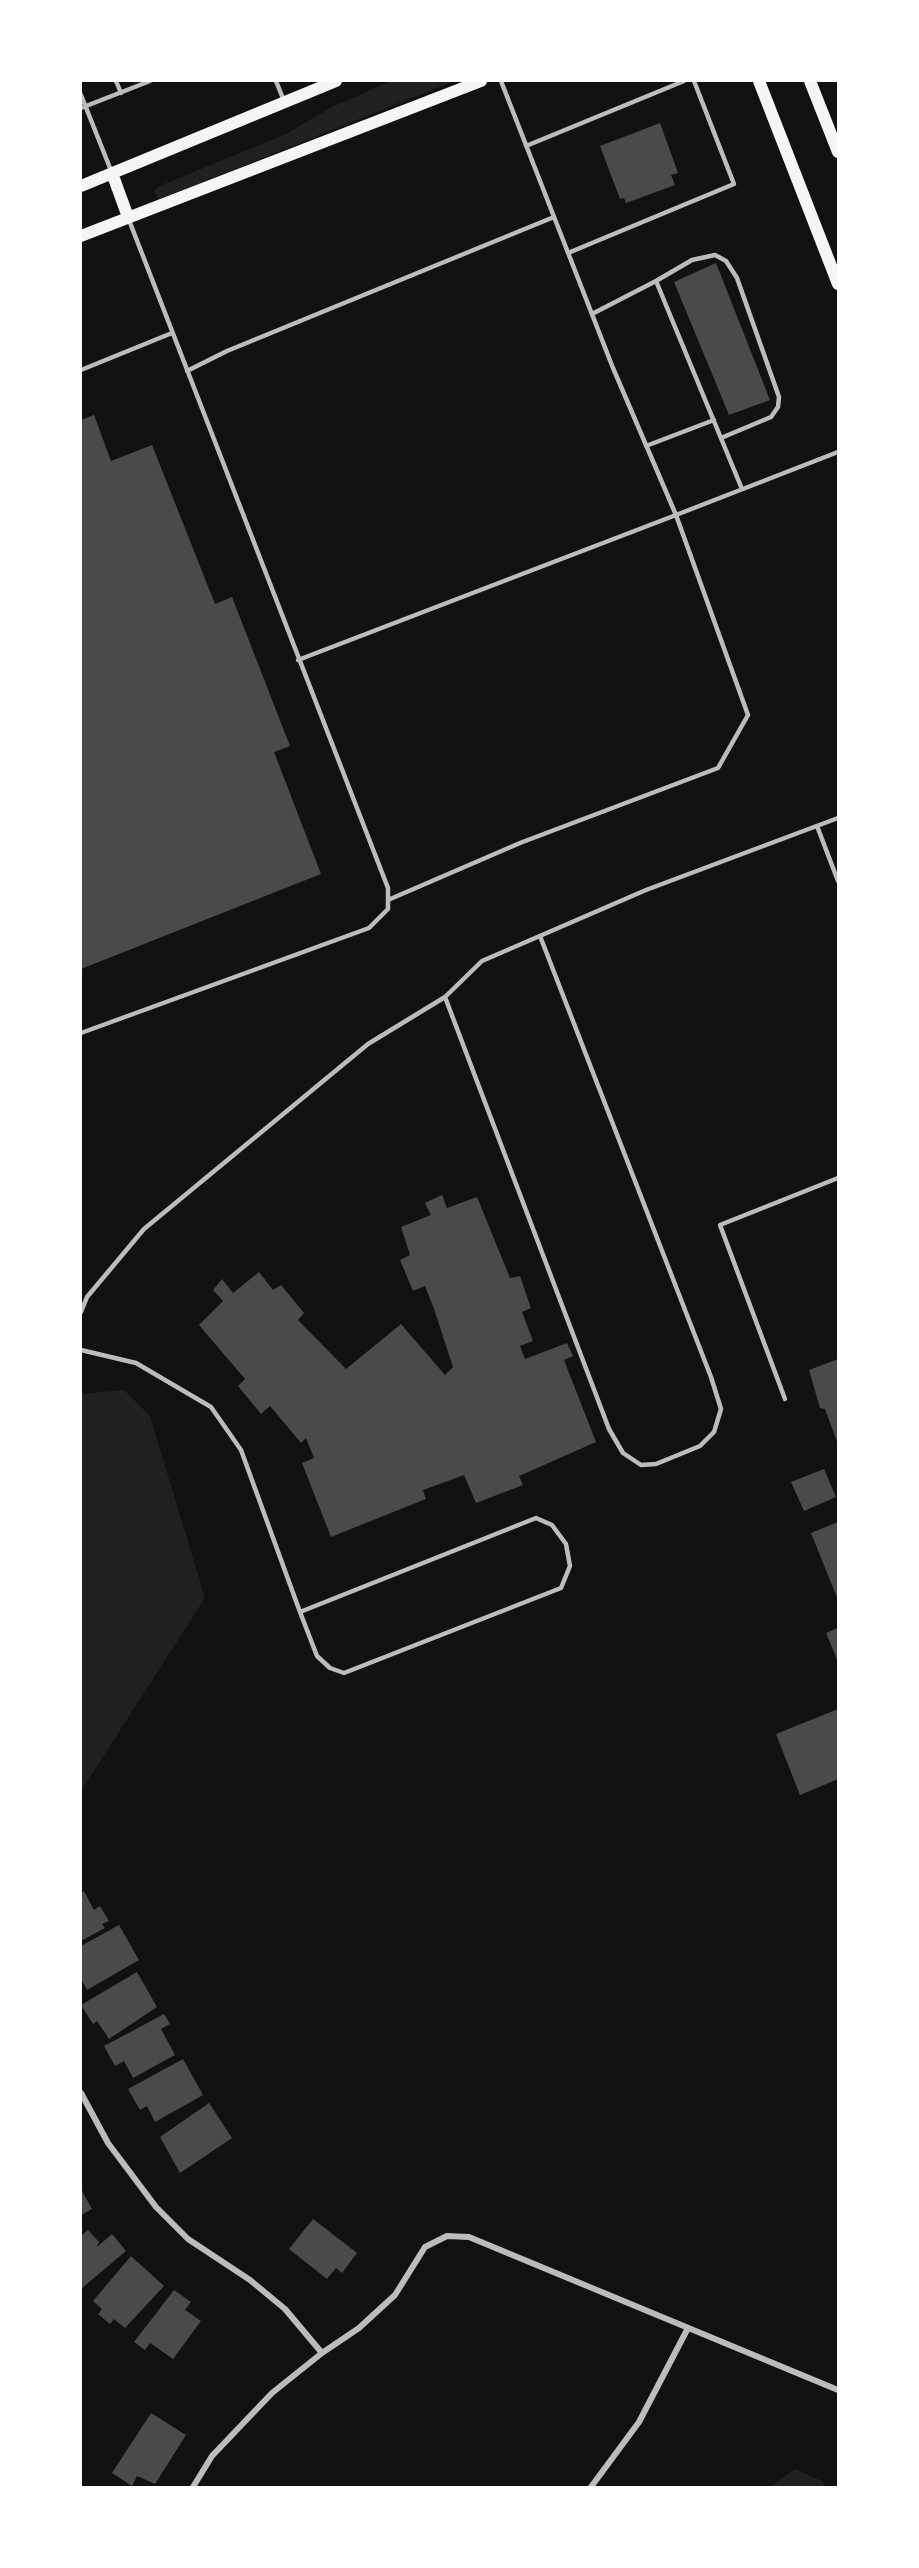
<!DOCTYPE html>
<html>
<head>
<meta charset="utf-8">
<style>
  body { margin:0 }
  #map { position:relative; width:919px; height:2568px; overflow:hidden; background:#111; font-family:Arial,sans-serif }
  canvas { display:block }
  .frame { position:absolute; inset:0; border:82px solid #fff; pointer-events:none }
</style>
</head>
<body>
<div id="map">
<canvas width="919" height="2568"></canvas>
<div class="frame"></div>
</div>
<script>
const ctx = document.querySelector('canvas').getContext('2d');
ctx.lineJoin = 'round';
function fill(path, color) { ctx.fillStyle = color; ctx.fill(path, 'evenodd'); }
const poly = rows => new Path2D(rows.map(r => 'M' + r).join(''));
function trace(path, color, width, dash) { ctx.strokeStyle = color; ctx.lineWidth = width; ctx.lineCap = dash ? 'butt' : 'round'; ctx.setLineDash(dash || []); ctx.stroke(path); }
fill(poly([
  [391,81,454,81,158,200,154,190,162,185,286,134,332,107],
  [124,1390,150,1416,205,1598,81,1791,81,1394],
  [795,2469,822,2481,826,2487,770,2487]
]), '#202020');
fill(poly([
  [660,123,678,173,671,175,675,185,626,203,624,198,620,199,600,146],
  [716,263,770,400,729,415,674,282],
  [94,415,111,461,152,445,215,604,232,597,290,746,274,752,321,874,81,969,81,420],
  [442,1195,447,1208,477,1197,510,1278,520,1276,531,1308,522,1312,533,1341,520,1346,525,1359,567,1343,573,1356,564,1360,596,1442,519,1476,523,1485,476,1503,464,1475,423,1490,426,1499,331,1537,302,1463,314,1458,306,1438,301,1443,270,1406,261,1414,238,1386,245,1379,199,1325,223,1301,213,1290,222,1279,233,1293,259,1272,273,1290,281,1285,304,1313,298,1320,346,1369,401,1324,445,1375,453,1367,434,1309,425,1286,413,1291,400,1260,410,1255,401,1227,431,1215,425,1203],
  [838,1359,838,1444,825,1409,820,1408,809,1370],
  [824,1469,836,1497,804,1511,791,1482],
  [838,1522,838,1600,811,1533],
  [838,1628,838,1662,826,1633],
  [838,1709,838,1779,800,1795,776,1734],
  [84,1891,94,1910,100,1906,109,1921,102,1924,105,1928,81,1941,81,1893],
  [119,1925,139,1960,87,1990,81,1979,81,1946],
  [137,1972,157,2007,109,2039,97,2021,93,2024,81,2005],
  [164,2014,170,2024,161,2029,175,2055,133,2078,124,2061,115,2066,104,2046],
  [183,2059,203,2095,155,2122,147,2106,140,2110,128,2089],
  [209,2103,232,2138,180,2173,160,2137],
  [81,2189,92,2209,81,2215],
  [313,2219,357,2253,342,2273,336,2268,327,2279,289,2249],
  [88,2230,99,2242,97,2247,112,2234,126,2251,81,2289,81,2236],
  [131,2256,164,2286,125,2328,114,2319,110,2324,98,2314,102,2309,93,2301],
  [174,2290,191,2302,185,2310,201,2321,173,2359,150,2343,145,2350,134,2342],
  [151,2413,186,2435,155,2484,137,2476,132,2486,112,2473]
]), '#4a4a4a');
trace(poly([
  [116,81,121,93],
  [276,81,284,101],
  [501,81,613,368,676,515,838,452],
  [81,95,112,173],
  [81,108,150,81],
  [526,146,684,81],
  [568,253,734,184,694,81],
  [592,314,656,281],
  [81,370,172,333],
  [187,371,227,351,554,217],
  [721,438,771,417,778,407,779,397,737,278,726,261,715,255,692,260,656,281,742,489],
  [646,446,714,420],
  [298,660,676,515,748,715,718,768,520,843,388,900],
  [817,826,838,881],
  [540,936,711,1377,721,1409,714,1432,700,1446,656,1464,641,1465,623,1453,609,1429,445,997,482,961,646,890,838,818],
  [81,1033,369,928,388,909,388,888,129,220],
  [81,1312,87,1297,144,1229,368,1044,445,997],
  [81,1350,136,1363,211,1407,241,1450,300,1612,317,1656,330,1668,344,1673,561,1588,570,1566,566,1544,552,1525,536,1518,300,1612],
  [785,1399,720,1225,838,1178]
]), '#bcbcbc', 4.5);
trace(poly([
  [81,2093,108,2143,156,2207,188,2239,250,2280,285,2309,322,2353],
  [193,2487,212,2456,272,2393,322,2353,359,2328,395,2295,425,2247,447,2236,469,2237,838,2390],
  [591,2487,639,2422,688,2328]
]), '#bcbcbc', 6);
trace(poly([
  [759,81,838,284],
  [810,81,838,152],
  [112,173,128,217],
  [81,186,336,81],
  [81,236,481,81]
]), '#f5f5f5', 12);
</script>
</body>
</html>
